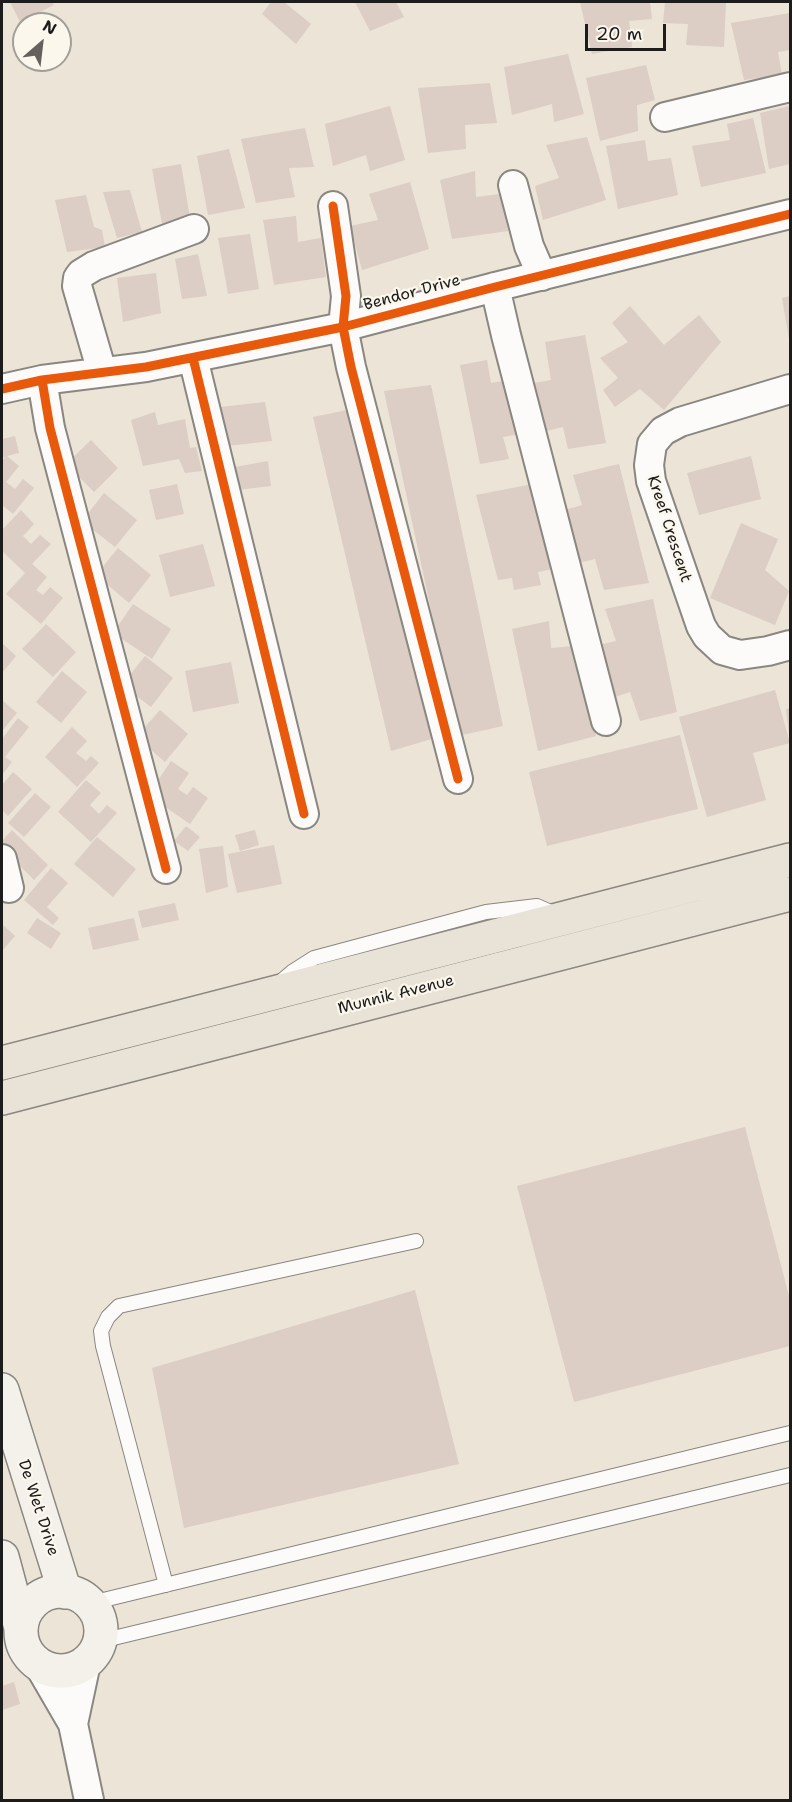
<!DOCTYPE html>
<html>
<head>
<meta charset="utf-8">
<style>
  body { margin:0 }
  #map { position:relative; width:792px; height:1802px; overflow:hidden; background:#ece4d7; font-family:"Shantell Sans",sans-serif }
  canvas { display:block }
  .frame { position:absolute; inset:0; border:3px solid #1c1c1c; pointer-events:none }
  .north { position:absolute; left:12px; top:12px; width:60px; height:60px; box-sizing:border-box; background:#fbf7ec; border:2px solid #a29f99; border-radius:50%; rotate:28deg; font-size:16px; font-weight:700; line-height:24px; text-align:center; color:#1c1c1c }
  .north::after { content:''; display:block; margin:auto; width:21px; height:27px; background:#65625d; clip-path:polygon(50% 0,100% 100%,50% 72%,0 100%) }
  .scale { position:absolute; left:585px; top:24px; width:81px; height:27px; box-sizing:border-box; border:3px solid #1c1c1c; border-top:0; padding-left:8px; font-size:18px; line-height:21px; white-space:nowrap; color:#1c1c1c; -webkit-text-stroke:4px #fbf7ec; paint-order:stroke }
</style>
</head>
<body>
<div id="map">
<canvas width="792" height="1802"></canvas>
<div class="frame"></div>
<div class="north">N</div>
<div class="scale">20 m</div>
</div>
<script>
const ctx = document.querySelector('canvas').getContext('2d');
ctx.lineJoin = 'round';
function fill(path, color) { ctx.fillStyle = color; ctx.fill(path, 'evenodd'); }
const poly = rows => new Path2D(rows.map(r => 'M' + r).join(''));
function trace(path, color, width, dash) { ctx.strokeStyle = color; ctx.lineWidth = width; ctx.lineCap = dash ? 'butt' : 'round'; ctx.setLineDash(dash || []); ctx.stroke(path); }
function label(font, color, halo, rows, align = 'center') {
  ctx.font = font + ' "Shantell Sans",sans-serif'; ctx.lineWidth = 4.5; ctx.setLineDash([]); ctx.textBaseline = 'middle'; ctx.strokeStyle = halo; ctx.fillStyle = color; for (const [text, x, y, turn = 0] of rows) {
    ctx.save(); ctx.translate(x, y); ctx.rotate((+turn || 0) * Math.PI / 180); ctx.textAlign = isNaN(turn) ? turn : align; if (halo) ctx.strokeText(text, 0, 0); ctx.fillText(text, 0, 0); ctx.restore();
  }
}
fill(poly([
  [10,2,52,2,54,5,20,22],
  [271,2,284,2,311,24,296,44,262,14],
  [355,2,396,2,404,17,370,31],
  [580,2,650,2,652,19,629,21,632,47,592,54],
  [665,2,726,2,724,47,686,45,688,24,663,23],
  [790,13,790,50,778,52,782,75,744,80,731,23],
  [568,54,584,114,554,122,552,104,512,115,504,67],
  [646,65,655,100,637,105,638,131,600,141,586,78],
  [490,83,497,123,465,125,466,149,428,153,418,88],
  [390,106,405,160,370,171,366,155,333,166,325,124],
  [789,106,790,164,769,169,760,113],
  [753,118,766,173,701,187,692,146,730,140,727,124],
  [305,128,314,167,289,168,295,197,256,203,241,139],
  [587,137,606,200,543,220,535,186,559,178,546,145],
  [645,140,648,161,671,158,678,195,618,209,606,146],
  [229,149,245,208,208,215,197,156],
  [181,164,190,218,162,224,152,169],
  [475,171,476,197,500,194,508,231,452,239,440,180],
  [410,182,429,249,362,270,350,226,378,220,369,194],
  [130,190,142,232,117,238,103,192],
  [86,195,94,227,102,230,105,247,67,252,55,200],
  [296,216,298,242,321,238,326,277,274,285,263,220],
  [250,234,259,289,228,294,218,238],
  [198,254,207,296,182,299,175,259],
  [156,273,161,313,123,322,117,278],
  [790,296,790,339,789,339,782,298],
  [630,306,664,345,699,315,721,342,664,410,640,389,615,407,603,390,618,378,600,358,628,342,612,323],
  [585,335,606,443,568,449,563,427,546,431,534,383,551,380,545,342],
  [487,360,491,383,509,380,520,434,503,437,509,459,480,464,460,365],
  [431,385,503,726,458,736,384,391],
  [265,402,272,441,227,446,220,407],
  [352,409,435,738,391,751,313,417],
  [155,412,158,425,185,419,190,448,196,447,202,471,185,473,179,459,143,466,131,420],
  [15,436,19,453,7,456,19,466,6,482,15,489,23,479,34,488,13,514,2,505,2,461,5,457,2,458,2,439],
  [91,440,118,468,94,492,66,464],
  [751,456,761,499,699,515,687,473],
  [268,461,271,486,237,490,235,467],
  [619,464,649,583,604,590,595,559,578,563,565,510,582,505,573,475],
  [177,484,184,514,156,520,149,490],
  [533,484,553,569,538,572,541,585,514,590,512,578,498,580,476,495],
  [104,493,137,520,115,547,82,521],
  [21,510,34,524,23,536,31,544,40,535,51,544,32,564,47,577,36,590,43,595,50,587,63,598,41,624,6,594,25,573,2,551,2,530],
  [741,523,778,539,765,570,789,591,775,625,710,598],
  [203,544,215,586,170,597,159,555],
  [118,548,151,575,129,603,96,575],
  [653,599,677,712,640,721,630,692,612,698,599,645,616,641,605,609],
  [133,604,171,629,152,659,113,633],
  [549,621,551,648,573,646,589,703,596,736,538,751,512,629],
  [46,624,76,652,53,677,22,649],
  [2,643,16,656,2,673],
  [145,656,173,678,151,707,122,685],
  [231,662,239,703,193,712,185,671],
  [62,671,87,692,61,723,36,702],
  [775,690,790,743,753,753,766,800,707,817,679,717],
  [2,700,17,713,2,731],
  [790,708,790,735,789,735,786,709],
  [160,710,188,734,165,762,136,737],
  [18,718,29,727,5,757,12,762,2,775,2,739],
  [72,727,87,741,76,753,86,761,91,756,99,763,77,787,45,757],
  [680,735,698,809,547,846,529,772],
  [171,761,189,773,178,789,187,795,193,787,208,798,190,824,148,795],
  [13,772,32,789,8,816,2,810,2,785],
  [86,780,101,793,90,805,99,814,107,805,117,813,91,842,58,812],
  [35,793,51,807,24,837,8,823],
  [186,826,200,837,188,851,174,841],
  [12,830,48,865,34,880,2,848,2,841],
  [255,830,259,845,240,851,235,835],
  [97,837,136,869,113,897,74,864],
  [274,845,282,884,237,893,228,854],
  [223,846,228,887,206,893,199,849],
  [51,868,68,883,47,907,59,918,53,925,24,900],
  [175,903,179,920,142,928,138,911],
  [37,918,61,933,51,949,27,933],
  [134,918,139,940,93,950,88,928],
  [2,924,15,936,2,951],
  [745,1127,790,1300,790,1346,574,1402,517,1186],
  [415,1290,459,1464,184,1528,152,1368],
  [14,1682,20,1704,2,1710,2,1686]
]), '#dccdc5');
const lane = poly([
  [279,983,292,972,314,958,486,912,537,906,555,914],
  [166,1585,103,1346,101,1331,108,1317,119,1306,416,1241],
  [91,1603,790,1433],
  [101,1641,790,1475]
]);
const street = poly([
  [665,117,790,87],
  [513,185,529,246,542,276],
  [333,206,346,296,343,327,351,367,458,779],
  [495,287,506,335,606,721],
  [193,358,304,814],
  [102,372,77,286,78,278,81,274,94,266,194,229],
  [42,380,50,428,166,869],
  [2,389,42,380,146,367,343,327,495,287,790,214],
  [790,389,680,422,663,431,652,444,649,465,651,481,701,626,707,636,722,650,740,655,768,651,790,645],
  [2,859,9,888],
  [37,1662,73,1724,89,1800],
  [73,1724,86,1663]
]);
const secondary = poly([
  [2,1390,65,1592],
  [2,1557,21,1628],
  '21 1631a40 40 0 1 1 80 0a40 40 0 1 1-80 0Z'
]);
const primary = poly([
  [2,1063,790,860],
  [2,1098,790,894]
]);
trace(lane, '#8a8680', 16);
trace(street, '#8a8680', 32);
trace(secondary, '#8a8680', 36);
trace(primary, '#8a8680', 36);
trace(lane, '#fcfbf9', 14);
trace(street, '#fcfbf9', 28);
trace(secondary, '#f4f1eb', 33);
trace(primary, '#e9e2d6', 33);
trace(poly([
  [333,206,346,296,343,327,351,367,458,779],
  [193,358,304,814],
  [42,380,50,428,166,869],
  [2,389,42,380,146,367,343,327,495,287,790,214]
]), '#e8590c', 9);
label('16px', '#1c1c1c', '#fbf7ec', [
  ["Bendor Drive",412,293,-15],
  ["Kreef Crescent",669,529,72],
  ["Munnik Avenue",396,995,-14],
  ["De Wet Drive",38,1508,72]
]);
</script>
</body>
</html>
